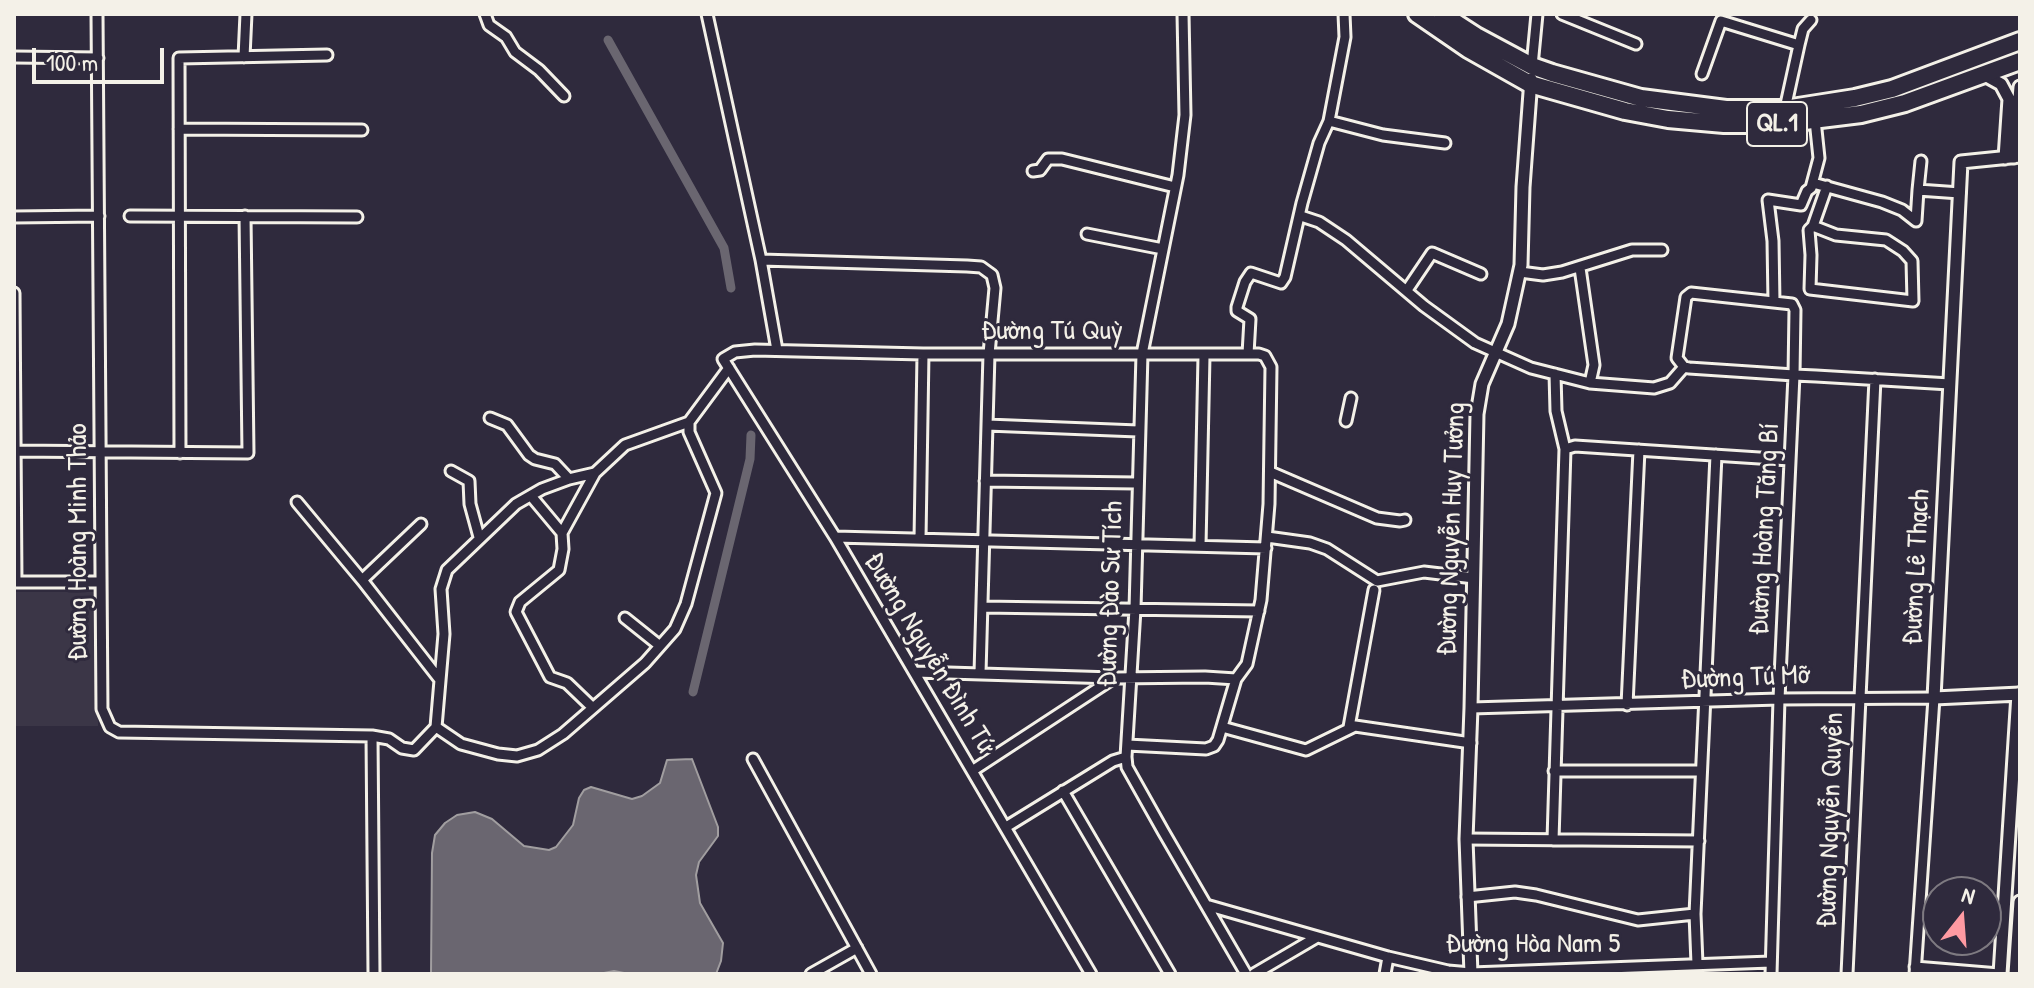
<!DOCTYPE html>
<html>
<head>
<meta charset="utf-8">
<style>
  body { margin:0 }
  #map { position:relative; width:2034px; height:988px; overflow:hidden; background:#2f2a3d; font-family:"Patrick Hand",sans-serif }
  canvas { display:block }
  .frame { position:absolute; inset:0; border:16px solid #f4f1e8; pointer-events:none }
  .north { position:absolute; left:1922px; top:876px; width:80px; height:80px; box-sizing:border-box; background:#2f2a3d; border:2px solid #7e7a81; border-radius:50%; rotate:17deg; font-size:22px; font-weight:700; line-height:32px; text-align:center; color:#f4f1e8 }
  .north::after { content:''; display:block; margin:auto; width:28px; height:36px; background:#ff9aa2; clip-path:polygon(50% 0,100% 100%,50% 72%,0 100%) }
  .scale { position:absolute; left:32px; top:48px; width:132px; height:36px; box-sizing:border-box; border:4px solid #f4f1e8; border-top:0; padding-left:10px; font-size:24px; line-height:28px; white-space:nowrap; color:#f4f1e8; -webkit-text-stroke:6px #2f2a3d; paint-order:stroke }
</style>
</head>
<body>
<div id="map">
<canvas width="2034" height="988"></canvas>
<div class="frame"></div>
<div class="north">N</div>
<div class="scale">100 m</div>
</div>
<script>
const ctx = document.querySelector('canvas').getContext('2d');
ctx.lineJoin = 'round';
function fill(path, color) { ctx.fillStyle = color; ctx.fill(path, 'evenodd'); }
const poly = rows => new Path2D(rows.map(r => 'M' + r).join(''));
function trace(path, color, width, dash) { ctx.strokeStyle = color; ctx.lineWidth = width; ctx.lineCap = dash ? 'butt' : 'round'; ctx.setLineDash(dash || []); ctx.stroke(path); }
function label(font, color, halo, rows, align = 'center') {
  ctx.font = font + ' "Patrick Hand",sans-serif'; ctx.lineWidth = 6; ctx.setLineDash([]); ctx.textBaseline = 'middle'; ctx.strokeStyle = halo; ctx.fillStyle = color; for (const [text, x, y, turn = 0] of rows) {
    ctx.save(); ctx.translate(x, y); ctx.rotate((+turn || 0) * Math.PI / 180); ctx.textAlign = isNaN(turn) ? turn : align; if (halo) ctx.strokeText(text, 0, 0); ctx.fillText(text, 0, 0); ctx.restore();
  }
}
fill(poly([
  [14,592,97,592,98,726,14,726]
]), '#3b3647');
const water = poly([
  [692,759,718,827,718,836,699,862,696,875,700,903,723,943,721,961,716,974,629,974,614,971,599,974,431,974,432,853,435,835,445,823,457,815,475,812,492,819,524,846,549,850,556,847,573,825,579,798,584,790,591,787,632,799,642,796,660,783,667,760,692,759]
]);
fill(water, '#6a6670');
trace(water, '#a19ea0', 2);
trace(poly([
  [608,40,724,248,731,288],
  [693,692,750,459,751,435]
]), '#6a6670', 9);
const minor = poly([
  [97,14,102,709,110,727,119,732,372,736,389,739,402,748,414,750,436,727,444,634,441,589,447,570,516,504,542,489,569,479,595,473,625,445,689,422],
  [485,14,489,25,506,37,515,52,539,70,564,96],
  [707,14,761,260,777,350],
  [1183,14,1185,115,1178,175,1142,354,1135,609,1126,757,1127,767,1163,831,1246,974],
  [1562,14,1636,44],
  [14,57,98,58],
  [244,57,246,14],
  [1532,66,1537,14],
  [1702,74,1721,21,1799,45,1803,29,1811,20],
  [1785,109,1799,45],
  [1329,121,1383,135,1445,143],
  [179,129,362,130],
  [1033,171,1040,170,1048,159,1062,159,1175,187],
  [1813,183,1882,202,1902,210,1916,221],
  [1918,190,1921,161],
  [130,216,357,217],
  [1301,216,1319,222,1346,240,1424,306,1475,343,1531,368,1590,383,1654,388,1670,383,1684,367],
  [14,217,99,216],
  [1916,221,1918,190,1960,193],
  [1813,226,1809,230,1811,255,1810,289,1913,301,1912,261,1903,251,1886,240,1836,235,1813,226,1827,186],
  [1087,234,1163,249],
  [761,260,967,266,981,267,992,275,995,288,989,354,980,673],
  [1580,268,1594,365,1590,383],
  [1520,272,1543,275,1562,272,1632,250,1662,250],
  [1407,290,1432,253,1481,274],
  [14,293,16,582],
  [1774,302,1773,241,1768,200,1801,205,1807,191,1811,188,1819,158,1815,120],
  [1248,354,1250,319,1237,311,1237,307,1245,282,1251,273,1281,283,1285,277,1302,203,1319,143,1329,121,1345,37,1344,14],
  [490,418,507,425,529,455,535,459,555,464,569,479],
  [1346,421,1351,398],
  [987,425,1138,431],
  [1565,449,1575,446,1790,460],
  [14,451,248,453,245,216],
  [180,453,179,58,327,55],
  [451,471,469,481,470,504,479,537],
  [1270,472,1377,518,1400,521,1405,520],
  [985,481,1136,483],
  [531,496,562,533,563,549,559,570,520,602,516,612,550,677,567,683,593,708],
  [297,502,362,580,440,680],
  [562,533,595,473],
  [835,537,1266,548],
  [1267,537,1310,543,1327,549,1377,581,1424,572,1474,578],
  [920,539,923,354],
  [1200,546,1204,356],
  [362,580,421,524],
  [14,582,101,582],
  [982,607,1259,611],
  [625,618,660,646],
  [915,672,1114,678,1205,677,1236,679],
  [1627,705,1639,450],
  [1471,708,1779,699,1934,698,1915,974],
  [436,727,461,744,498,754,517,756,538,750,563,734,645,663,675,629,686,604,716,493,689,432,689,422,729,368],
  [1222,727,1306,750,1355,726,1471,743],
  [1349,727,1374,590],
  [372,736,374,974],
  [753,759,871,974],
  [972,771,1114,678],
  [1554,771,1701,771],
  [1063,791,1170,974],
  [1006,827,1113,761,1126,757],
  [1466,839,1699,841],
  [1553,840,1565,449,1556,411,1555,374],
  [1467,897,1515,892,1536,895,1638,920,1695,914],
  [1206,905,1388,957,1448,971,1471,973,1771,962],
  [1697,964,1695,914,1716,455],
  [1915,967,1999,974],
  [811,974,857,948],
  [1091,974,835,537,723,359,735,352,755,350,923,354,1259,354,1265,356,1271,367,1269,504,1261,600,1247,664,1236,679,1218,740,1214,746,1206,749,1127,745],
  [1254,974,1317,937],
  [1385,974,1388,957],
  [1771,974,1779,699,1794,375,1795,310,1792,304,1691,293,1686,297,1677,358,1684,367,1689,368,1794,375,1816,376,1950,384],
  [1847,974,1875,379]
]);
const tertiary = poly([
  [1983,74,2001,84,2009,99,2005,158],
  [2020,156,1961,162,1934,698,2020,694],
  [2014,157,2020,87],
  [1471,974,1466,839,1471,708,1477,414,1482,384,1508,324,1521,265,1523,187,1531,79],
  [2000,974,2018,694],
  [2015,974,2020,902]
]);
const trunk = poly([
  [1417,14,1468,49,1530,84,1625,111,1668,119,1724,124,1780,124,1861,114,1905,103,2020,61],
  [1442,14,1476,36,1532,66,1552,73,1641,98,1726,109,1785,109,1855,98,1892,89,2020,41]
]);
trace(minor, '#f4f1e8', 15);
trace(tertiary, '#f4f1e8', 17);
trace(trunk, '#f4f1e8', 22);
trace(minor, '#2f2a3d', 9);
trace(tertiary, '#2f2a3d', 11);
trace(trunk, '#2f2a3d', 16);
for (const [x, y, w] of [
  [1777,124,60]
]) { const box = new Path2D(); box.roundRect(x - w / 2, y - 22, w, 44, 6); ctx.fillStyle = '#2f2a3d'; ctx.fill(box); trace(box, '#f4f1e8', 2); }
label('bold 26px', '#f4f1e8', null, [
  ["QL.1",1777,124]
]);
label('28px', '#f4f1e8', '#2f2a3d', [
  ["Đường Tú Quỳ",1052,332],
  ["Đường Nguyễn Huy Tưởng",1452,529,-88],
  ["Đường Hoàng Tăng Bí",1765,529,-87],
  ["Đường Hoàng Minh Thảo",79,542,-90],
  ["Đường Lê Thạch",1917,567,-87],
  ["Đường Đào Sư Tích",1111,594,-88],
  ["Đường Nguyễn Đình Tứ",929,653,59],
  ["Đường Tú Mỡ",1745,678,-2],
  ["Đường Nguyễn Quyền",1831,820,-88],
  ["Đường Hòa Nam 5",1533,945]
]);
</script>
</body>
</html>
